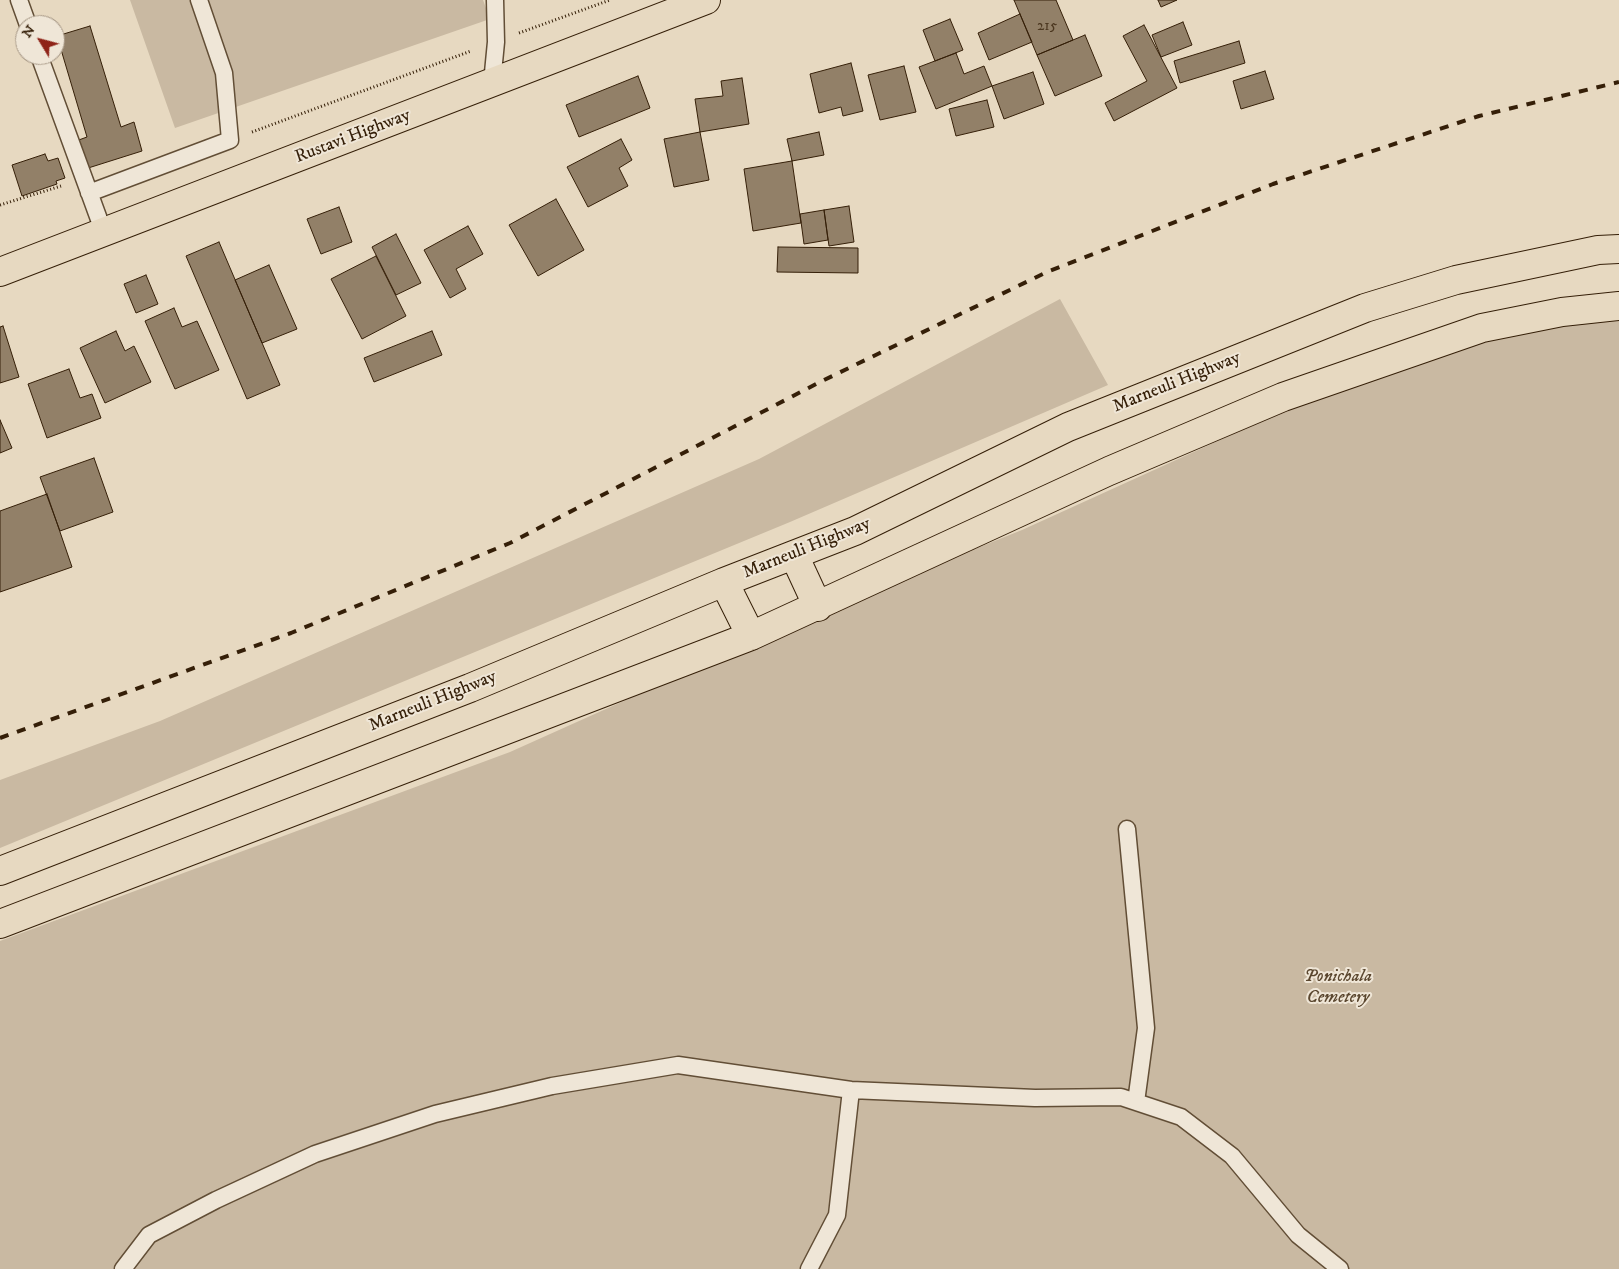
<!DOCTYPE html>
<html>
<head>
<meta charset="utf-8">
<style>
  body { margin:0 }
  #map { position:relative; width:1619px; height:1269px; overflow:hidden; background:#e7d9c1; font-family:"IM FELL DW Pica",serif }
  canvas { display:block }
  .north { position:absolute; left:15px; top:15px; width:50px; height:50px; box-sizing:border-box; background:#efe6d7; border:1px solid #a59684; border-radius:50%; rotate:307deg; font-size:14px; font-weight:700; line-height:20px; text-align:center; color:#351f08 }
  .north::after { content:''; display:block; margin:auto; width:18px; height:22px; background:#8f2418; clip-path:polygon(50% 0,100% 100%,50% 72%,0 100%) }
</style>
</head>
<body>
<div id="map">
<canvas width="1619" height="1269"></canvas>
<div class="north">N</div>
</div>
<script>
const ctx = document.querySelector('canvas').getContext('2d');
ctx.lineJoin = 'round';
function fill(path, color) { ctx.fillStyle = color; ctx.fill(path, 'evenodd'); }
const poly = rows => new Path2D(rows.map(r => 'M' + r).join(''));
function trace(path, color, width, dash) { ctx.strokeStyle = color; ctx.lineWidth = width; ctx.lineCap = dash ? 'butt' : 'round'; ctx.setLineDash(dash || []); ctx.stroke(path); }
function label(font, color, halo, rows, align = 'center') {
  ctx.font = font + ' "IM FELL DW Pica",serif'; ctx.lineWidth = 4; ctx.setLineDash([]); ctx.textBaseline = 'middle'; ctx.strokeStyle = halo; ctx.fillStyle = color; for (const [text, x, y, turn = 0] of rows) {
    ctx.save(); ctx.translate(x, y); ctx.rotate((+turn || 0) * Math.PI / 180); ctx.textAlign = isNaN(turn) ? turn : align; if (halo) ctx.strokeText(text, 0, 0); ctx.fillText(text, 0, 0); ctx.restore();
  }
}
fill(poly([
  [130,0,483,0,490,19,175,128],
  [1060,299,1108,385,790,522,0,848,0,780,160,721,759,459],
  [1619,320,1619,1269,0,1269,0,941,510,752,860,595,1022,530,1352,380,1498,335,1587,321]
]), '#c9b9a2');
const building = poly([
  [1014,0,1056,0,1073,40,1037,55,1014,0],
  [1158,0,1177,0,1161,7,1158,0],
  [1020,14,1032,42,989,60,978,33,1020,14],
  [950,19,963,50,935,61,923,30,950,19],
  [1183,22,1192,45,1161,57,1152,35,1183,22],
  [1144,25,1177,88,1114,121,1105,103,1147,81,1123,36,1144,25],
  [90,26,121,127,134,122,142,151,85,169,76,141,87,137,57,36,90,26],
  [1085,35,1102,76,1055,96,1037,55,1085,35],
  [1239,41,1245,63,1180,83,1174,61,1239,41],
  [956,53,964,74,984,66,992,86,936,109,919,67,956,53],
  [851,63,863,111,843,116,841,107,819,113,810,74,851,63],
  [904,66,916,112,880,120,868,75,904,66],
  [1265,71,1274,99,1241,109,1233,81,1265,71],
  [1033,72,1044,104,1004,119,992,86,1033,72],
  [638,76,650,108,579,137,566,105,638,76],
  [742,78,749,124,700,132,695,99,723,96,721,81,742,78],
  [987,100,994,127,956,136,949,109,987,100],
  [700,132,709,180,674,187,664,139,700,132],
  [819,132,824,155,792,161,787,139,819,132],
  [621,139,632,160,619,168,628,186,588,207,567,167,621,139],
  [45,154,48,161,58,158,65,178,56,181,57,184,22,196,12,165,45,154],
  [792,161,801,223,753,231,744,169,792,161],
  [556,199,584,250,538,276,509,225,556,199],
  [849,206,854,242,829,246,824,210,849,206],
  [339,207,352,242,321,254,307,219,339,207],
  [824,210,828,240,804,244,800,214,824,210],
  [468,226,483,254,456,269,466,289,450,298,424,250,468,226],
  [396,234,421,283,396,295,372,247,396,234],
  [219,242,280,385,247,399,186,256,219,242],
  [778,247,858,248,858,273,777,272,778,247],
  [376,256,406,316,362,339,331,279,376,256],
  [269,265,297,329,262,343,235,280,269,265],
  [146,275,158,304,136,313,124,284,146,275],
  [174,308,182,327,197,321,219,370,175,389,145,321,174,308],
  [3,326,19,377,0,383,0,327,3,326],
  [116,331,125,351,134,346,151,382,105,403,80,348,116,331],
  [432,331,442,355,374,382,364,358,432,331],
  [69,369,80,398,92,394,101,418,47,438,28,384,69,369],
  [0,420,12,448,0,453,0,420],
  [94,458,113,512,60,531,40,477,94,458],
  [47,494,72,567,0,592,0,511,47,494]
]);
fill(building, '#928068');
trace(building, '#351f08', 1);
const service = poly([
  [19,0,28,25],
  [39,55,104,233],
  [492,83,496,42,495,0],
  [89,193,230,140,224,73,199,0],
  [1127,829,1146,1028,1136,1102],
  [123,1269,149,1235,216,1200,315,1154,435,1114,552,1086,678,1065,851,1090,1035,1098,1121,1097,1181,1117,1232,1156,1298,1235,1340,1269],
  [809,1269,837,1215,851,1090]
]);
const trunk = poly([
  [0,272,706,0],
  [794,555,818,607],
  [724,582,751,636],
  [0,871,470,688,724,582,855,531,1068,427,1365,308,1456,280,1598,250,1619,249],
  [0,924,751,636,1109,471,1283,397,1482,328,1562,312,1619,306]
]);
trace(service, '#624e36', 19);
trace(trunk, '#351f08', 30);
trace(poly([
  [519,33,610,0],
  [252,132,471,51],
  [0,205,61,186]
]), '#351f08', 3, [1, 2.5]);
trace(service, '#efe6d7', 16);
trace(trunk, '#e7d9c1', 28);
trace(poly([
  [0,738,291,633,510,543,820,382,1047,272,1273,184,1479,116,1619,82]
]), '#351f08', 4, [9, 9]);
label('15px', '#4c3720', null, [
  ["215",1047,27]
]);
label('18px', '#351f08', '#efe6d7', [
  ["Rustavi Highway",353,137,-21],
  ["Marneuli Highway",1177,383,-22],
  ["Marneuli Highway",807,549,-22],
  ["Marneuli Highway",433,702,-22]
]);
label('italic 18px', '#5a462e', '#efe6d7', [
  ["Ponichala",1338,977],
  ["Cemetery",1338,998]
]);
</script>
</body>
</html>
